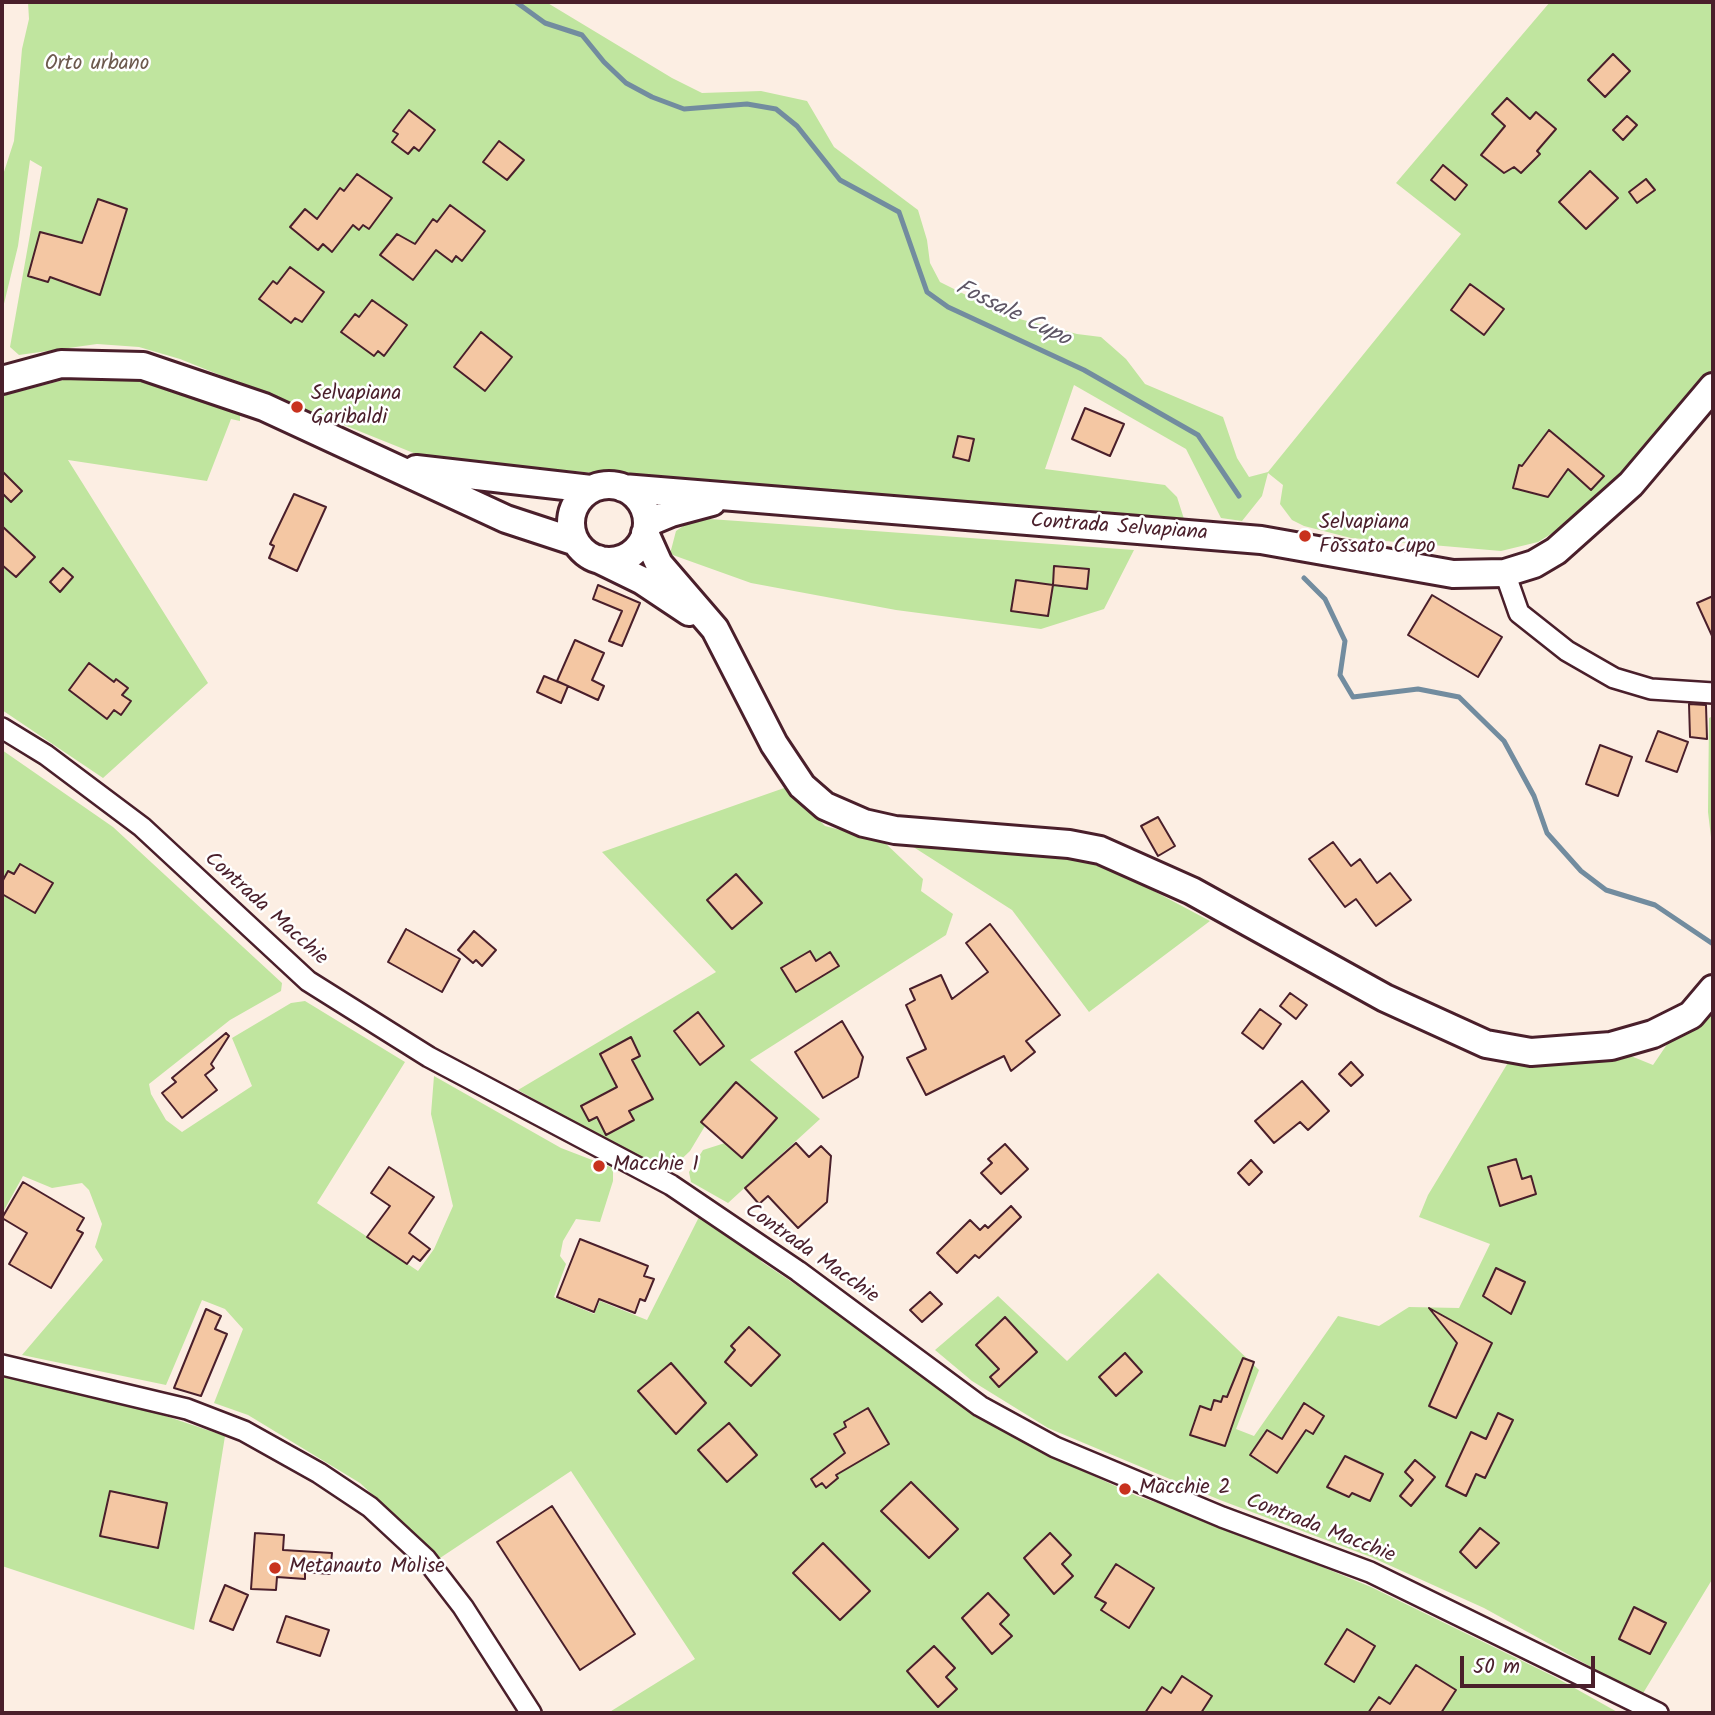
<!DOCTYPE html>
<html>
<head>
<meta charset="utf-8">
<style>
  body { margin:0 }
  #map { position:relative; width:1715px; height:1715px; overflow:hidden; background:#fceee3; font-family:Kalam,sans-serif }
  canvas { display:block }
  .frame { position:absolute; inset:0; border:4px solid #4a1f2b; pointer-events:none }
  .scale { position:absolute; left:1460px; top:1656px; width:135px; height:32px; box-sizing:border-box; border:4px solid #4a1f2b; border-top:0; padding-left:9px; font-size:21px; line-height:24px; white-space:nowrap; color:#4a1f2b; -webkit-text-stroke:5px #fff; paint-order:stroke }
</style>
</head>
<body>
<div id="map">
<canvas width="1715" height="1715"></canvas>
<div class="frame"></div>
<div class="scale">50 m</div>
</div>
<script>
const ctx = document.querySelector('canvas').getContext('2d');
ctx.lineJoin = 'round';
function fill(path, color) { ctx.fillStyle = color; ctx.fill(path, 'evenodd'); }
const poly = rows => new Path2D(rows.map(r => 'M' + r).join(''));
function trace(path, color, width, dash) { ctx.strokeStyle = color; ctx.lineWidth = width; ctx.lineCap = dash ? 'butt' : 'round'; ctx.setLineDash(dash || []); ctx.stroke(path); }
function label(font, color, halo, rows, align = 'center') {
  ctx.font = font + ' Kalam,sans-serif'; ctx.lineWidth = 5; ctx.setLineDash([]); ctx.textBaseline = 'middle'; ctx.strokeStyle = halo; ctx.fillStyle = color; for (const [text, x, y, turn = 0] of rows) {
    ctx.save(); ctx.translate(x, y); ctx.rotate((+turn || 0) * Math.PI / 180); ctx.textAlign = isNaN(turn) ? turn : align; if (halo) ctx.strokeText(text, 0, 0); ctx.fillText(text, 0, 0); ctx.restore();
  }
}
fill(poly([
  [28,2,546,2,672,78,702,93,761,91,807,101,834,147,918,210,927,240,930,263,940,282,1008,316,1077,334,1101,337,1126,359,1145,384,1223,417,1237,458,1249,477,1268,472,1461,234,1396,183,1550,2,1713,2,1713,369,1618,478,1577,518,1538,542,1501,551,1351,538,1304,526,1292,520,1280,504,1283,485,1268,473,1262,496,1242,521,1221,518,1186,449,1074,385,1045,469,1165,485,1177,497,1184,519,866,497,426,458,180,359,139,347,97,344,19,355,10,347,42,167,30,160,18,246,2,312,2,178,14,141,22,49,29,19],
  [118,376,157,383,240,411,240,421,231,419,207,481,68,460,208,683,103,778,2,710,2,396,75,377],
  [695,518,738,521,1134,550,1104,609,1041,629,896,610,751,583,670,554,676,531],
  [1713,716,1713,854,1708,812,1709,718],
  [2,750,113,827,282,983,281,991,230,1020,149,1084,151,1094,166,1120,182,1132,252,1086,232,1038,291,1003,305,1001,405,1062,317,1203,418,1271,434,1249,453,1206,431,1114,434,1076,561,1148,613,1168,613,1181,600,1222,576,1219,563,1241,560,1256,566,1264,554,1297,594,1314,600,1301,647,1320,699,1217,755,1251,762,1262,877,1339,961,1403,1035,1449,1137,1496,1208,1520,1371,1587,1555,1677,1619,1713,608,1713,695,1659,571,1471,440,1558,360,1483,248,1415,214,1403,243,1329,225,1309,202,1300,166,1385,22,1355,103,1260,95,1247,102,1224,89,1190,82,1183,52,1188,23,1176,2,1214],
  [787,787,825,826,883,841,923,879,921,891,953,914,946,935,750,1060,820,1119,728,1203,691,1182,689,1172,703,1150,725,1143,705,1126,690,1151,669,1171,622,1149,518,1090,716,972,602,852],
  [904,841,1034,851,1103,864,1210,921,1089,1012,1012,910],
  [1713,1010,1713,1578,1642,1695,1484,1608,1371,1557,1220,1500,1048,1428,972,1381,935,1350,998,1296,1067,1361,1158,1273,1259,1370,1236,1429,1254,1436,1338,1316,1379,1326,1409,1307,1459,1308,1490,1244,1419,1217,1428,1195,1509,1061,1564,1064,1626,1054,1653,1065,1670,1040,1698,1026],
  [2,1376,139,1407,225,1436,194,1630,2,1566]
]), '#c0e59f');
trace(poly([
  [516,2,545,23,582,35,604,62,626,83,652,97,684,109,747,104,776,109,797,126,840,180,899,212,927,292,948,307,1084,370,1198,435,1239,496],
  [1304,578,1325,599,1345,641,1340,675,1353,697,1418,689,1459,697,1504,741,1534,796,1547,833,1581,871,1606,890,1655,905,1713,944]
]), '#728c9f', 5);
const building = poly([
  [1613,54,1630,71,1605,97,1588,80,1613,54],
  [1507,98,1530,119,1536,112,1556,129,1537,151,1540,154,1521,173,1514,167,1504,173,1481,155,1505,126,1492,114,1507,98],
  [409,110,435,130,419,151,414,147,408,154,392,142,398,134,393,131,409,110],
  [1627,116,1637,125,1623,140,1613,130,1627,116],
  [499,141,524,160,507,180,483,162,499,141],
  [1443,165,1467,185,1455,200,1431,180,1443,165],
  [1590,171,1618,198,1586,229,1559,202,1590,171],
  [357,174,392,198,369,229,363,225,359,230,353,225,332,252,323,244,318,250,290,227,305,209,317,219,340,188,344,191,357,174],
  [1646,179,1655,190,1637,203,1629,192,1646,179],
  [98,199,127,209,100,295,50,277,48,282,28,276,40,232,82,243,98,199],
  [450,205,485,231,462,261,456,256,452,262,436,250,413,280,380,255,397,234,415,244,433,219,437,222,450,205],
  [290,267,324,292,302,322,295,318,291,323,259,299,273,281,277,284,290,267],
  [1470,284,1504,309,1484,335,1451,310,1470,284],
  [372,300,407,325,384,356,378,351,374,356,341,332,355,314,359,317,372,300],
  [481,332,512,357,485,391,454,367,481,332],
  [1085,408,1124,424,1110,456,1072,439,1085,408],
  [1549,430,1604,476,1591,490,1568,469,1548,497,1513,488,1519,465,1522,466,1549,430],
  [958,436,974,439,969,461,953,457,958,436],
  [2,471,22,491,11,502,2,493,2,471],
  [294,494,326,507,297,571,269,558,274,546,270,544,294,494],
  [2,526,35,557,16,577,2,565,2,526],
  [1054,566,1089,569,1087,589,1053,585,1054,566],
  [63,568,73,577,60,592,50,582,63,568],
  [1016,580,1053,585,1048,616,1011,611,1016,580],
  [598,585,640,603,622,646,609,641,622,611,593,599,598,585],
  [1432,595,1502,637,1478,677,1408,635,1432,595],
  [1713,596,1713,638,1697,603,1713,596],
  [575,640,604,653,592,680,604,686,598,700,557,681,575,640],
  [89,663,114,682,116,679,128,688,122,695,131,701,121,715,114,710,107,719,69,690,89,663],
  [544,676,568,686,561,703,537,692,544,676],
  [1689,704,1706,705,1707,739,1690,737,1689,704],
  [1658,731,1688,742,1677,772,1646,761,1658,731],
  [1600,745,1632,757,1618,796,1586,784,1600,745],
  [1158,817,1175,846,1158,856,1141,826,1158,817],
  [1333,842,1351,866,1360,859,1377,883,1390,873,1411,900,1376,926,1356,899,1345,907,1309,859,1333,842],
  [20,864,53,883,35,913,2,894,2,882,8,871,14,874,20,864],
  [736,874,762,903,732,929,707,900,736,874],
  [990,924,1060,1015,1026,1041,1035,1052,1011,1071,1004,1056,926,1095,907,1058,926,1049,906,1005,915,1000,910,989,941,975,952,999,988,972,966,943,990,924],
  [406,929,460,959,442,992,388,962,406,929],
  [474,931,496,950,482,966,476,960,473,963,458,950,474,931],
  [810,951,816,961,830,952,839,966,796,992,781,968,810,951],
  [1290,993,1307,1005,1296,1019,1280,1006,1290,993],
  [1260,1009,1281,1024,1263,1049,1242,1033,1260,1009],
  [698,1012,724,1046,700,1065,674,1031,698,1012],
  [842,1021,863,1057,858,1077,823,1098,795,1052,842,1021],
  [226,1033,229,1036,211,1064,214,1068,205,1075,217,1090,182,1118,162,1093,176,1082,172,1078,226,1033],
  [631,1037,640,1056,632,1060,653,1099,629,1111,634,1120,606,1135,597,1117,589,1121,581,1106,617,1087,600,1054,631,1037],
  [1351,1062,1363,1075,1351,1086,1339,1074,1351,1062],
  [1302,1081,1329,1111,1308,1130,1300,1122,1274,1143,1255,1121,1302,1081],
  [736,1082,777,1118,742,1158,701,1122,736,1082],
  [796,1143,809,1157,821,1146,831,1156,827,1202,798,1228,768,1196,759,1204,745,1188,796,1143],
  [1005,1144,1028,1169,1001,1194,981,1173,992,1163,988,1159,1005,1144],
  [1516,1159,1522,1179,1531,1176,1536,1194,1500,1206,1488,1167,1516,1159],
  [1251,1160,1262,1172,1249,1185,1238,1173,1251,1160],
  [389,1167,434,1197,409,1233,430,1249,420,1261,413,1256,407,1264,367,1237,390,1206,371,1193,389,1167],
  [23,1182,84,1218,77,1230,83,1233,51,1288,9,1264,27,1233,2,1218,23,1182],
  [1011,1206,1021,1217,979,1258,975,1255,957,1273,937,1253,970,1220,980,1230,985,1225,988,1228,1011,1206],
  [580,1239,648,1266,644,1276,654,1279,645,1301,640,1299,635,1313,599,1299,594,1312,557,1297,580,1239],
  [1496,1268,1525,1282,1511,1314,1483,1296,1496,1268],
  [930,1292,942,1304,922,1322,910,1310,930,1292],
  [1429,1308,1492,1343,1456,1418,1429,1406,1457,1343,1429,1308],
  [206,1309,221,1316,215,1329,227,1334,201,1396,174,1388,206,1309],
  [1005,1317,1037,1352,999,1387,990,1377,999,1369,976,1345,1005,1317],
  [749,1327,780,1355,751,1386,725,1362,735,1350,731,1346,749,1327],
  [1125,1353,1142,1372,1116,1396,1099,1377,1125,1353],
  [1243,1358,1254,1362,1225,1446,1190,1435,1200,1406,1211,1410,1214,1400,1221,1402,1223,1396,1227,1397,1243,1358],
  [671,1363,706,1403,676,1434,638,1391,671,1363],
  [1304,1403,1324,1416,1313,1434,1306,1430,1277,1473,1250,1455,1267,1430,1282,1439,1304,1403],
  [868,1408,889,1444,836,1475,838,1478,826,1488,822,1483,816,1487,811,1479,845,1453,834,1434,846,1427,844,1422,868,1408],
  [1498,1413,1513,1420,1485,1478,1476,1474,1466,1496,1446,1486,1471,1432,1486,1439,1498,1413],
  [729,1423,757,1455,727,1482,698,1450,729,1423],
  [1345,1456,1383,1474,1370,1501,1352,1493,1349,1497,1327,1487,1345,1456],
  [1415,1460,1435,1477,1411,1506,1400,1496,1413,1480,1405,1472,1415,1460],
  [911,1482,958,1529,929,1558,881,1511,911,1482],
  [110,1491,167,1503,158,1548,100,1536,110,1491],
  [552,1506,635,1634,580,1670,497,1542,552,1506],
  [1480,1528,1499,1543,1476,1568,1460,1552,1480,1528],
  [255,1533,284,1535,283,1550,332,1553,330,1574,305,1572,305,1579,277,1577,276,1590,251,1589,255,1533],
  [1050,1533,1071,1555,1062,1564,1073,1576,1054,1594,1024,1558,1050,1533],
  [823,1543,870,1591,840,1620,793,1573,823,1543],
  [1116,1564,1154,1588,1129,1628,1101,1610,1106,1603,1095,1597,1116,1564],
  [225,1585,248,1595,233,1630,210,1621,225,1585],
  [988,1593,1009,1615,1000,1624,1012,1636,992,1654,962,1618,988,1593],
  [1634,1607,1666,1623,1650,1654,1619,1639,1634,1607],
  [286,1616,329,1630,320,1656,277,1642,286,1616],
  [1347,1629,1375,1646,1354,1682,1325,1664,1347,1629],
  [934,1646,955,1668,946,1677,957,1689,938,1707,907,1671,934,1646],
  [1416,1665,1456,1690,1441,1713,1368,1713,1379,1697,1390,1704,1416,1665],
  [1182,1676,1212,1696,1201,1713,1145,1713,1162,1687,1171,1693,1182,1676]
]);
fill(building, '#f4c7a3');
trace(building, '#4a1f2b', 2);
const minor = poly([
  [1505,573,1519,613,1567,651,1614,678,1651,689,1713,693],
  [2,728,46,755,142,827,308,981,429,1057,671,1185,798,1271,980,1406,1055,1447,1222,1517,1370,1572,1658,1713],
  [2,1365,187,1409,244,1431,319,1473,370,1507,426,1559,463,1607,531,1713]
]);
const secondary = poly([
  [2,380,61,364,143,366,264,407,506,519,576,542],
  [416,469,591,489],
  '571 523a38 38 0 1 1 76 0a38 38 0 1 1-76 0Z',
  [623,488,1261,540,1453,574,1505,573,1534,564,1556,551,1631,484,1713,387],
  [647,523,671,513,712,502],
  [645,533,659,564,715,629,774,744,802,786,825,806,864,823,895,830,1069,844,1100,850,1192,891,1385,998,1486,1044,1531,1052,1611,1046,1653,1034,1691,1015,1713,989],
  [598,559,641,580,689,612]
]);
trace(minor, '#4a1f2b', 24);
trace(secondary, '#4a1f2b', 32);
trace(minor, '#fff', 19);
trace(secondary, '#fff', 26);
for (const [x, y, r, color] of [
  [297,407,7,"#c8321e"],
  [1305,536,7,"#c8321e"],
  [599,1166,7,"#c8321e"],
  [1125,1489,7,"#c8321e"],
  [275,1568,7,"#c8321e"]
]) { const dot = new Path2D(); dot.arc(x, y, r, 0, 2 * Math.PI); ctx.fillStyle = color; ctx.fill(dot); trace(dot, '#fff', 2.5); }
label('21px', '#6d5a4e', '#fff', [
  ["Orto urbano",97,65]
]);
label('21px', '#4a1f2b', '#fff', [
  ["Selvapiana",311,395],
  ["Garibaldi",311,419],
  ["Selvapiana",1319,524],
  ["Fossato Cupo",1319,548],
  ["Macchie 1",613,1166],
  ["Macchie 2",1139,1489],
  ["Metanauto Molise",289,1568]
], 'left');
label('21px', '#4a1f2b', '#fff', [
  ["Contrada Selvapiana",1119,529,4],
  ["Contrada Macchie",265,910,42],
  ["Contrada Macchie",811,1255,35],
  ["Contrada Macchie",1320,1530,21]
]);
label('italic 23px', '#5e5565', '#fff', [
  ["Fossale Cupo",1012,315,26]
]);
</script>
</body>
</html>
